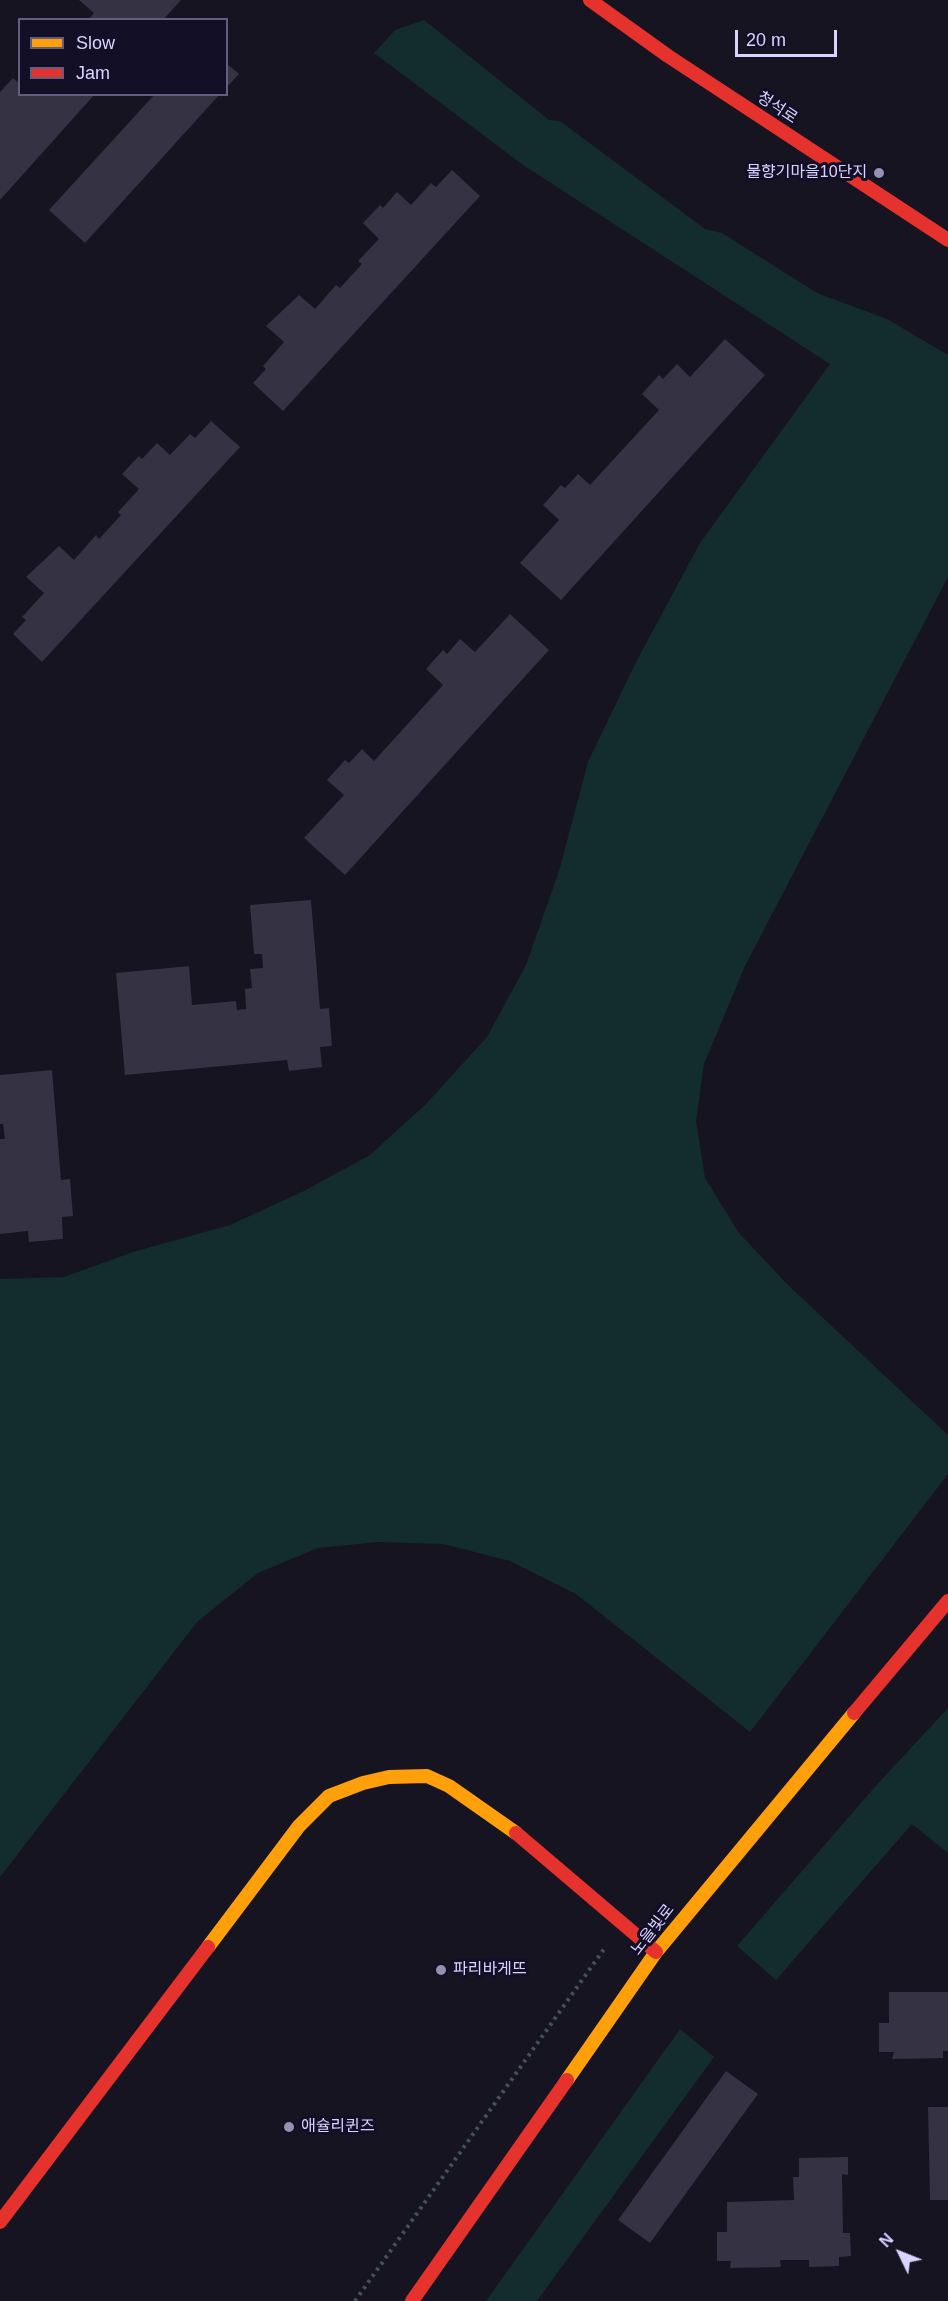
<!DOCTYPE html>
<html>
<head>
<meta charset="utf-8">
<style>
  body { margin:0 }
  #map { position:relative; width:948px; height:2301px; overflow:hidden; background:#161421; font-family:Helvetica,sans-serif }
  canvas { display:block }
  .legend { position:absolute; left:18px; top:18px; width:210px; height:78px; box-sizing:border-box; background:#130f26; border:2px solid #625e7d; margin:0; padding:8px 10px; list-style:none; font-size:18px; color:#d9d4ff }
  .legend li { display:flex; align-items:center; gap:12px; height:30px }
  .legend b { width:30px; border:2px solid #625e7d }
  .north { position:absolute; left:870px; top:2223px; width:60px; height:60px; -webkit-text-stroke:4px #130f26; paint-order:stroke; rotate:313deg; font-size:16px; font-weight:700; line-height:24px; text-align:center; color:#d9d4ff }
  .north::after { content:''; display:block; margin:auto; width:21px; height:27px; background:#d9d4ff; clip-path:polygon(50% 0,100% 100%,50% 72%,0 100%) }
  .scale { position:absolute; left:735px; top:30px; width:102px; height:27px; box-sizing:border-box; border:3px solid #d9d4ff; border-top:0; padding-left:8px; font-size:18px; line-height:21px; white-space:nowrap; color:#d9d4ff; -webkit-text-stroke:4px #130f26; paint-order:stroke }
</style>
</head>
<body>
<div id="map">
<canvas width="948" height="2301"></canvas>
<ul class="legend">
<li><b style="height:8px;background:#ff9f0a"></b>Slow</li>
<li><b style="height:8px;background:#e5322d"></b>Jam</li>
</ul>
<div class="north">N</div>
<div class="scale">20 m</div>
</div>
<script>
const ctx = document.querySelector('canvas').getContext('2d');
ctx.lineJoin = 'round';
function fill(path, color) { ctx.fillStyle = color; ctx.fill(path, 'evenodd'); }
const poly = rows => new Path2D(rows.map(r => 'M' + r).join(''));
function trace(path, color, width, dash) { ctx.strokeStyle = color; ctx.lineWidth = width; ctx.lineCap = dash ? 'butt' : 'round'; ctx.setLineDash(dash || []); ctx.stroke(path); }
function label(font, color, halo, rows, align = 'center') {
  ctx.font = font + ' Helvetica,"Noto Sans KR",sans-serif'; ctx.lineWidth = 6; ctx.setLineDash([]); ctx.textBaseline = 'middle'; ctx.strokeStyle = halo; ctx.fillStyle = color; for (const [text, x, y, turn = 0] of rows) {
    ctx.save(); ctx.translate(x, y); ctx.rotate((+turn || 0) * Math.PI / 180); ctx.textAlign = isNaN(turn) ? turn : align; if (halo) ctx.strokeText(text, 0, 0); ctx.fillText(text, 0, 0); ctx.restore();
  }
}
fill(poly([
  [424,20,549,120,560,121,705,229,722,233,817,293,887,319,948,355,948,577,745,966,704,1064,696,1121,705,1178,739,1233,789,1286,948,1435,948,1474,750,1732,576,1594,510,1561,443,1544,378,1542,318,1548,258,1573,197,1622,0,1877,0,1279,64,1277,133,1252,230,1225,304,1191,370,1155,426,1104,487,1037,526,965,559,871,588,762,636,662,700,543,830,364,523,165,374,53,395,30],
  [948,1708,948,1853,912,1824,776,1980,737,1946,873,1789],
  [680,2029,714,2057,537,2301,486,2301]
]), '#132c2d');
fill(poly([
  [79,0,181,0,163,20,88,20,94,13],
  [226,63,239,74,226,88],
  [13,78,20,84,20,94,95,94,0,200,0,92],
  [155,94,220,94,85,243,49,210],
  [452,170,480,196,283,411,253,383,266,369,263,366,284,342,266,326,299,295,315,309,336,285,340,288,362,264,358,261,379,239,363,223,380,205,383,208,397,192,411,205,431,183,436,187],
  [725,339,765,375,561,600,520,563,559,520,543,505,561,485,565,488,578,474,590,485,659,410,642,394,659,375,663,379,677,364,690,377],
  [211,421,240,447,42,662,13,634,26,620,22,617,44,593,26,577,59,546,74,560,96,535,99,539,121,515,118,512,139,489,122,474,139,456,142,459,157,443,170,455,190,434,195,438],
  [510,614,549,650,345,875,304,838,344,795,327,780,345,760,349,763,362,749,374,761,443,685,426,669,443,650,447,654,460,639,475,652],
  [311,900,320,1009,329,1008,332,1046,320,1047,322,1067,289,1071,287,1060,125,1075,116,973,189,966,192,1005,236,1001,237,1010,246,1009,245,989,252,988,250,969,263,968,262,954,254,954,250,905],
  [52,1070,61,1180,70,1179,73,1216,62,1217,63,1239,29,1242,28,1231,0,1234,0,1139,5,1139,3,1124,0,1124,0,1075],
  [889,1992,948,1992,948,2051,943,2051,943,2058,892,2059,894,2052,879,2052,879,2023,889,2023],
  [726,2071,758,2094,650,2243,618,2220],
  [928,2107,948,2107,948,2200,930,2200],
  [848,2157,848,2175,842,2174,843,2233,850,2233,851,2256,839,2257,839,2266,809,2267,809,2260,780,2260,781,2267,730,2268,731,2261,717,2261,717,2232,727,2232,727,2202,794,2200,793,2177,799,2177,799,2158]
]), '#343243');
trace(poly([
  [355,2301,604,1949]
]), '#44505f', 4, [3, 4.5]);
trace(poly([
  [208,1947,299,1826,329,1796,363,1783,389,1777,427,1776,449,1786,516,1833],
  [567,2080,656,1952,854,1713]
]), '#ff9f0a', 14);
trace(poly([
  [590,0,668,56,948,240],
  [854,1713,948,1601],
  [516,1833,656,1952],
  [0,2222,208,1947],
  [412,2301,567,2080]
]), '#e5322d', 14);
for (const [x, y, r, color] of [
  [879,173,6,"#9591b1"],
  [441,1970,6,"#9591b1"],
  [289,2127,6,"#9591b1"]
]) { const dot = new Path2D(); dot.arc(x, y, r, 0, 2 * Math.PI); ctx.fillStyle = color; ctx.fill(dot); trace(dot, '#130f26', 2); }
label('16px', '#d9d4ff', '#130f26', [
  ["청석로",777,108,33],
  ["노을빛로",653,1930,-52]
]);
label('16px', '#d9d4ff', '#130f26', [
  ["물향기마을10단지",867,173,"right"],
  ["파리바게뜨",453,1970],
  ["애슐리퀸즈",301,2127]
], 'left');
</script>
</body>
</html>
